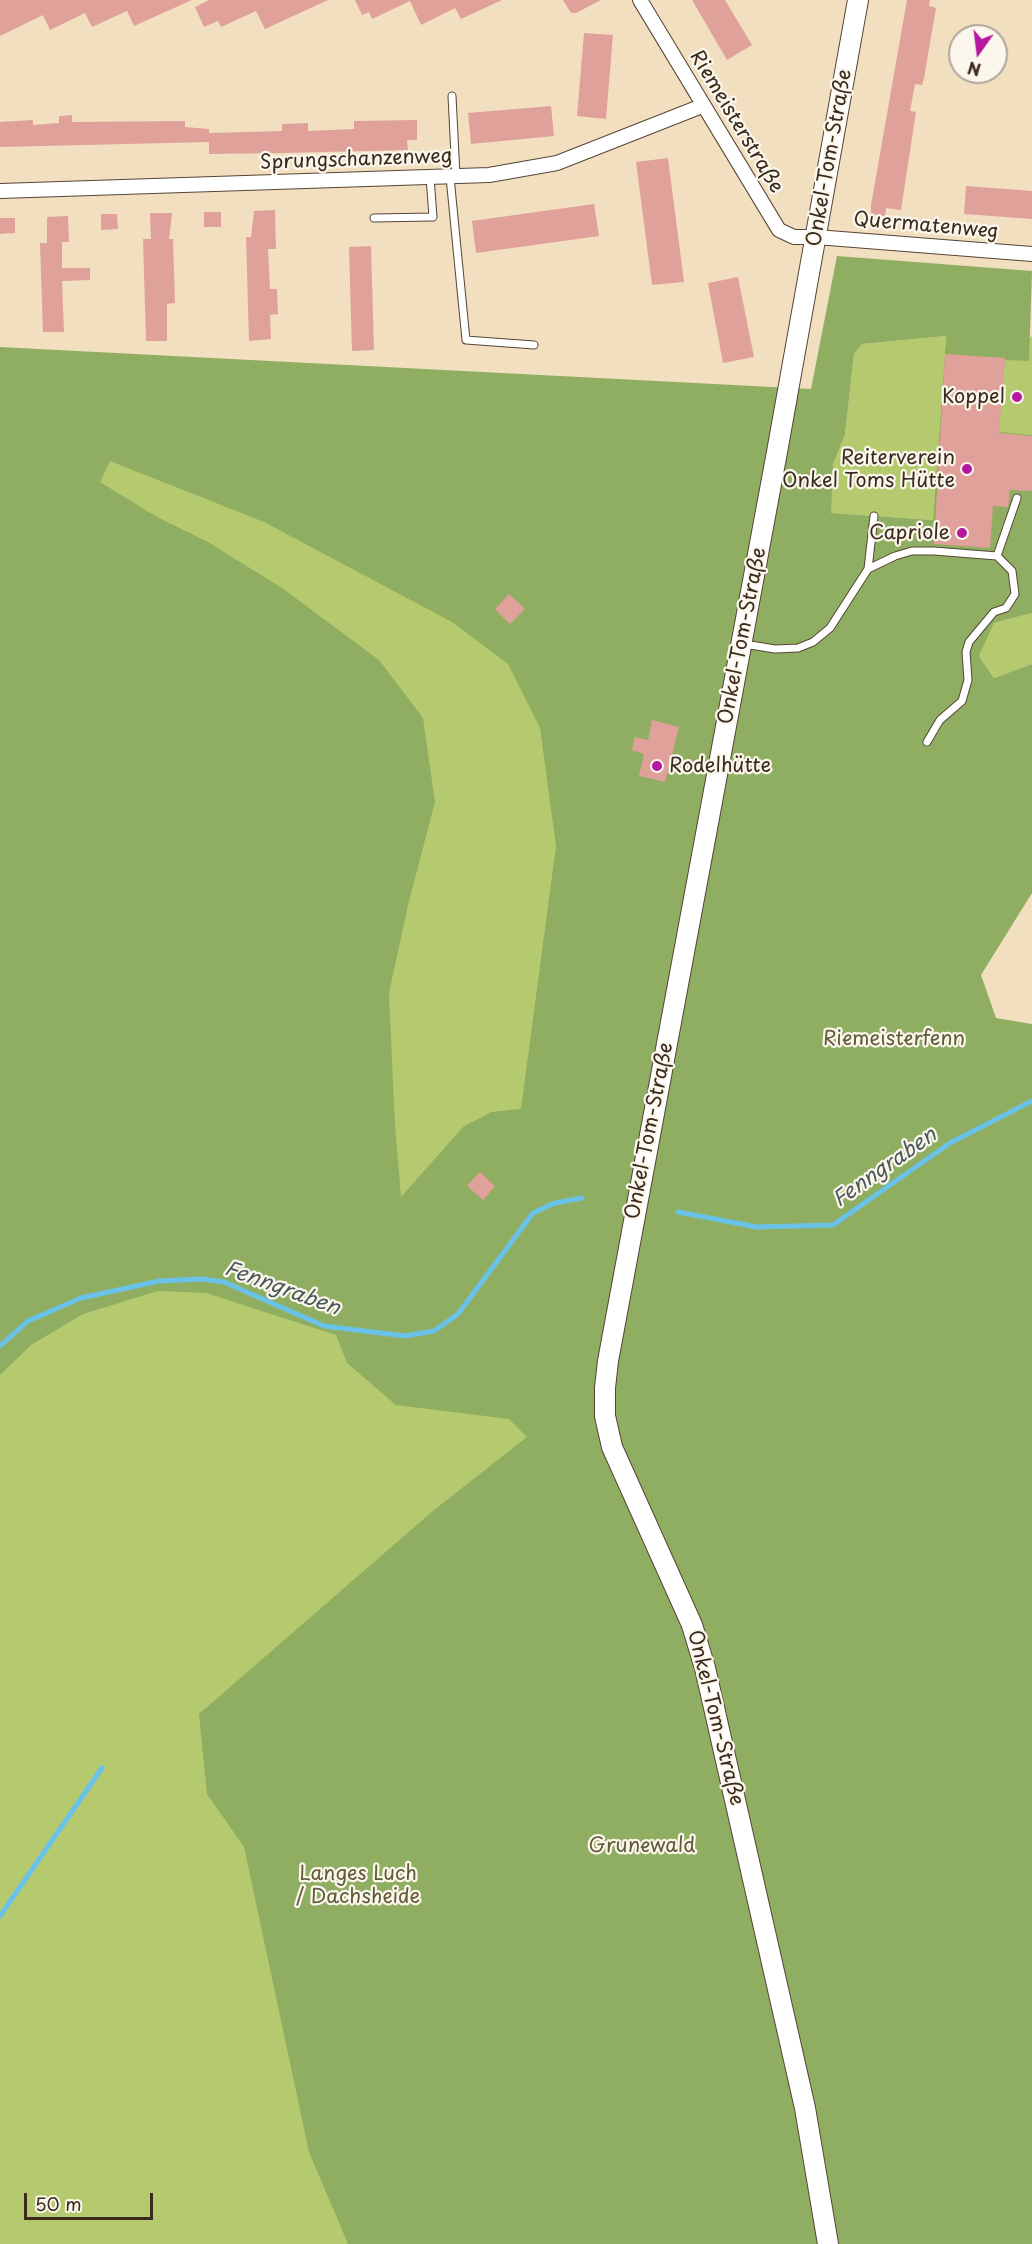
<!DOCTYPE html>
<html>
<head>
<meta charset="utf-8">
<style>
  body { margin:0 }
  #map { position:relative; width:1032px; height:2244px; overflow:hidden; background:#f2dfc0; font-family:"Playpen Sans",sans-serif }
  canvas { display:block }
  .north { position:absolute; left:948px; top:24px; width:60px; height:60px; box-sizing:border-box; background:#fbf7ec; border:2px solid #aea59a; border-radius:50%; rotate:194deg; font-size:16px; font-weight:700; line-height:24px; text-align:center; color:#3b2a1e }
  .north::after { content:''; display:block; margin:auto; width:21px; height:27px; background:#b5179e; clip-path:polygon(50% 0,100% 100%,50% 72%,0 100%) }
  .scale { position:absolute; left:24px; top:2193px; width:129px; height:27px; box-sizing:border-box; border:3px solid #3b2a1e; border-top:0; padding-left:8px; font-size:18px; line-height:21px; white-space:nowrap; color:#3b2a1e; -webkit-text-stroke:4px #fbf7ec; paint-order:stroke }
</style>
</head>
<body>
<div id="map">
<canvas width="1032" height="2244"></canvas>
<div class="north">N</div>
<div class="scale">50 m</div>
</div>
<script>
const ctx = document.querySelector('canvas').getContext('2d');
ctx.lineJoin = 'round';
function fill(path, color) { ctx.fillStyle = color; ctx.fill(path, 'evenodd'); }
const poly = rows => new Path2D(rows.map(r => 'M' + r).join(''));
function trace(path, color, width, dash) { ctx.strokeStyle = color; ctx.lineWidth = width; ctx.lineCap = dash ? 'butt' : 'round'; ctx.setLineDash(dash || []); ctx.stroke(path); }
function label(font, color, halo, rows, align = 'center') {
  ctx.font = font + ' "Playpen Sans",sans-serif'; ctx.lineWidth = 4.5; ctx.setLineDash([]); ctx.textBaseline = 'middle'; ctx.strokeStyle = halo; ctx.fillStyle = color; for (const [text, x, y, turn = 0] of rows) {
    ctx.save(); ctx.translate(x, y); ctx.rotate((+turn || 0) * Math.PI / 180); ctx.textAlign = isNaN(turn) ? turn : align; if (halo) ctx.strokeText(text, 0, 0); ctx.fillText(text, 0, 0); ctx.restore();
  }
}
fill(poly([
  [946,336,933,520,830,513,833,464,845,435,854,354,862,344],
  [1032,336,1032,435,999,433,1005,360],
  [764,389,1032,2244,0,2244,0,1171,395,1222,3,471],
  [1032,613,1032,664,994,678,979,656,994,623]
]), '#b5ca6e');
fill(poly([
  [837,256,1032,271,1029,361,1005,360,999,432,1032,435,1032,613,994,623,979,656,994,678,1032,664,1032,893,981,975,996,1018,1032,1024,1032,2244,348,2244,309,2152,244,1847,207,1794,199,1714,434,1510,527,1437,509,1419,396,1405,347,1363,336,1335,206,1293,158,1291,83,1314,31,1345,0,1375,0,347,811,389],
  [946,336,933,520,831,513,833,464,845,435,854,354,862,344],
  [110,461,264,522,452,622,508,664,540,728,556,846,521,1109,491,1112,463,1127,401,1197,395,1125,389,993,408,905,435,802,423,718,379,660,282,588,208,542,157,517,100,482]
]), '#90ae61');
trace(poly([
  [678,1212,757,1227,833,1225,950,1143,1032,1101],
  [0,1346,28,1321,81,1298,159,1281,202,1279,224,1282,324,1326,405,1336,434,1331,458,1314,533,1213,555,1203,582,1198],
  [0,1916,102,1768]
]), '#6bc2e8', 5);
fill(poly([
  [0,0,192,0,134,26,127,11,92,27,85,13,50,30,43,15,0,36],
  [209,0,328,0,265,29,256,11,221,27,218,21,204,27,195,7],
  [355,0,502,0,461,19,455,8,421,25,410,1,372,19,369,12,362,15],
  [563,0,601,0,576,13,571,13],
  [692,0,725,0,752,45,727,60],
  [907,0,930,0,929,6,936,8,924,78,922,85,915,84,910,111,916,112,901,210,886,208,885,217,871,214,871,205],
  [584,33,613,35,606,119,577,116],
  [551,106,554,136,471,144,468,113],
  [72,115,72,122,185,121,185,127,209,129,209,133,282,131,282,124,308,123,308,131,354,129,354,121,417,120,417,140,407,140,408,150,283,153,209,154,209,142,0,147,0,122,33,120,33,125,59,123,59,116],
  [668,158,684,282,652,285,636,162],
  [966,186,1032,191,1032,219,964,214],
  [594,204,599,236,476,253,472,221],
  [275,210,276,249,268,249,270,289,277,289,278,314,270,315,271,339,249,341,246,237,251,237,254,211],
  [204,212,221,212,221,227,204,227],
  [150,213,172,213,169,239,173,239,175,303,167,304,167,341,146,341,143,239,151,239],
  [101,214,117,214,118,229,101,230],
  [68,216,69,242,62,242,62,268,90,268,90,280,62,281,64,332,43,332,40,243,47,243,47,217],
  [0,218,15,218,15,233,0,234],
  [371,246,374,350,352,351,349,247],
  [738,277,754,357,723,363,708,283],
  [945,354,1005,358,999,433,1032,436,1032,491,1010,490,1008,507,993,506,990,548,934,544],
  [509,594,525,609,510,624,495,609],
  [652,720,679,727,665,782,639,776,644,754,632,750,635,737,648,740],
  [480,1172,495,1186,483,1200,467,1186]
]), '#dfa19a');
const lane = poly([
  [452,96,456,176],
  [450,177,466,340,534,345],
  [374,218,433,217,430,177],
  [868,569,874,516],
  [744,644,775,649,798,648,813,642,830,628,868,569,895,556,912,551,934,551,997,556,1017,498],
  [927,742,940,720,962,701,968,680,966,652,969,642,994,612,1006,608,1015,594,1012,571,997,556]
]);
const street = poly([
  [640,0,779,230,794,237,816,237,1032,254],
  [0,191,489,175,557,163,702,106]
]);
const secondary = poly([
  [828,2244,805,2108,705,1668,692,1625,612,1447,605,1416,605,1388,608,1361,777,452,858,0]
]);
trace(lane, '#564536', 9);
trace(street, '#564536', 16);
trace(secondary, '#564536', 22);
trace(lane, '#fff', 7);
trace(street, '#fff', 14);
trace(secondary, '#fff', 20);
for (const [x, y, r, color] of [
  [1017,397,6,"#b5179e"],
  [967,469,6,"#b5179e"],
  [962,533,6,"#b5179e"],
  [657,766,6,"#b5179e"]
]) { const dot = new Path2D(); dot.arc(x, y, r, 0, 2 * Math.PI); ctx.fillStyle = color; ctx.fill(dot); trace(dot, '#fbf7ec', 2); }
label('20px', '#3b2a1e', '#fbf7ec', [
  ["Riemeisterstraße",736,122,59],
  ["Onkel-Tom-Straße",830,158,-80],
  ["Sprungschanzenweg",356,160,-2],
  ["Quermatenweg",926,226,5],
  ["Onkel-Tom-Straße",743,636,-79],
  ["Onkel-Tom-Straße",650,1131,-79],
  ["Onkel-Tom-Straße",715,1718,76]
]);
label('20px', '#3b2a1e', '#fbf7ec', [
  ["Koppel",1005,397],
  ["Reiterverein",955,458],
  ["Onkel Toms Hütte",955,481],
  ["Capriole",950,533],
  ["Rodelhütte",669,766,"left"]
], 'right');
label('20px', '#605a36', '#fbf7ec', [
  ["Riemeisterfenn",894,1039],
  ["Grunewald",642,1846],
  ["Langes Luch",358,1874],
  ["/ Dachsheide",358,1897]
]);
label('italic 21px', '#49585b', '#fbf7ec', [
  ["Fenngraben",885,1168,-35],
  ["Fenngraben",282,1289,20]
]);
</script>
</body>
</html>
